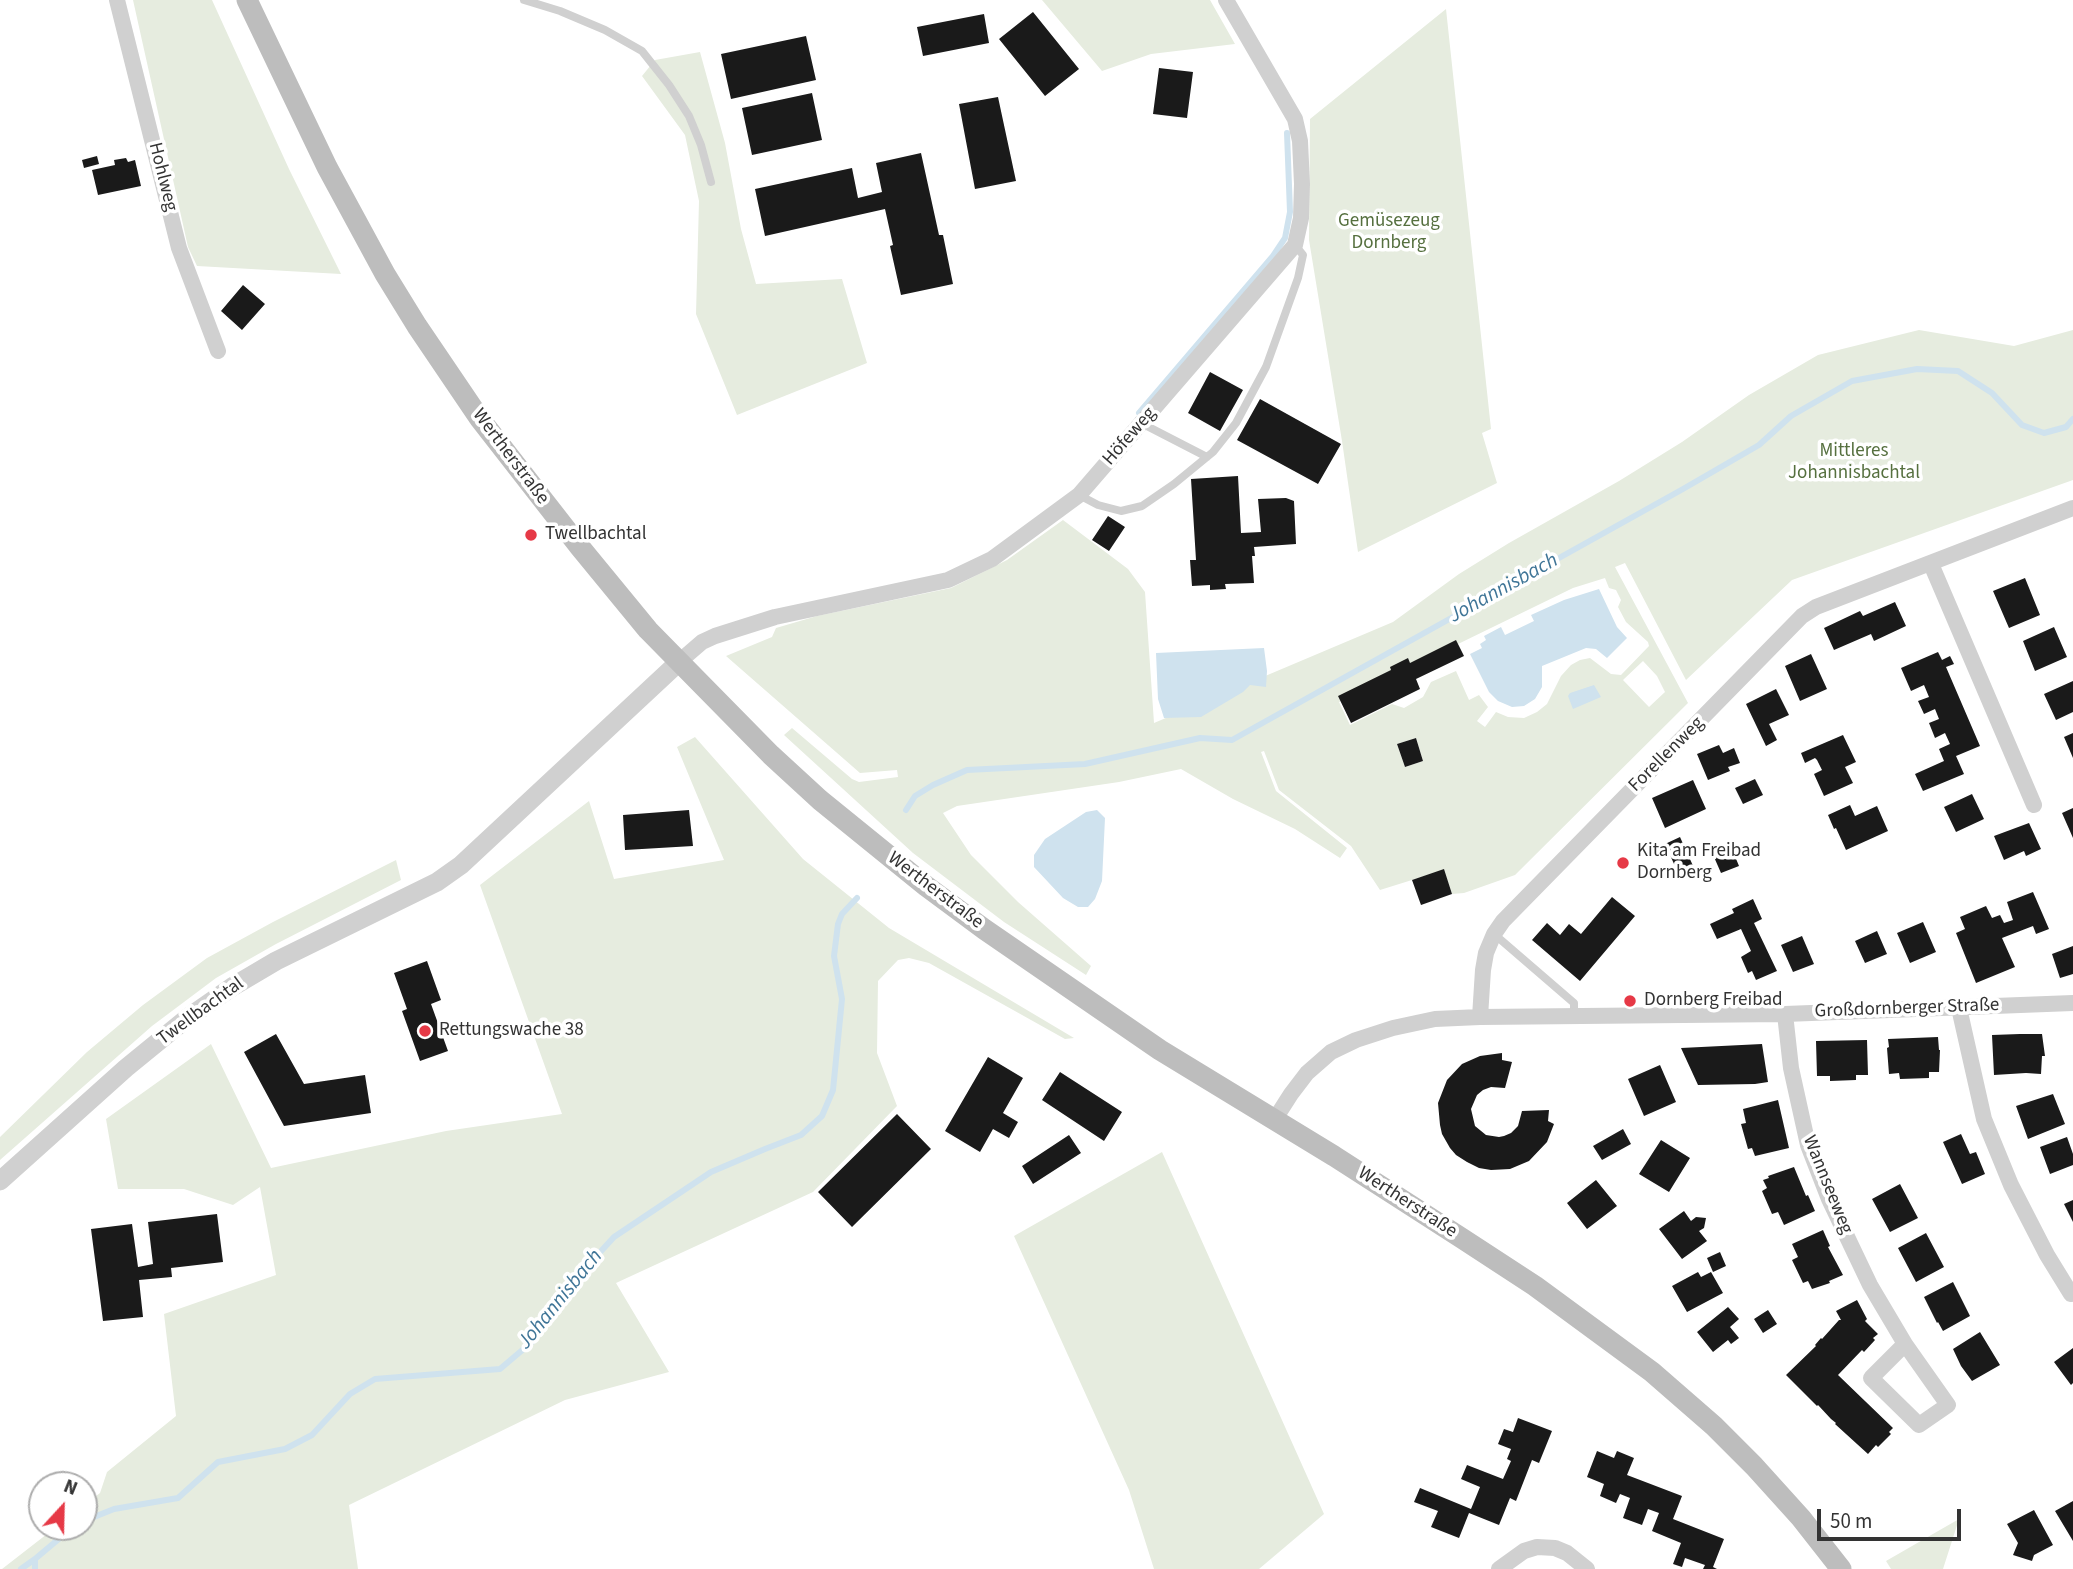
<!DOCTYPE html>
<html>
<head>
<meta charset="utf-8">
<style>
  body { margin:0 }
  #map { position:relative; width:2073px; height:1569px; overflow:hidden; background:#fff; font-family:"Source Sans 3",sans-serif }
  canvas { display:block }
  .north { position:absolute; left:28px; top:1471px; width:70px; height:70px; box-sizing:border-box; background:#fff; border:2px solid #adadad; border-radius:50%; rotate:22deg; font-size:19px; font-weight:700; line-height:28px; text-align:center; color:#333 }
  .north::after { content:''; display:block; margin:auto; width:24px; height:32px; background:#e63946; clip-path:polygon(50% 0,100% 100%,50% 72%,0 100%) }
  .scale { position:absolute; left:1817px; top:1509px; width:144px; height:32px; box-sizing:border-box; border:4px solid #333; border-top:0; padding-left:9px; font-size:21px; line-height:24px; white-space:nowrap; color:#333; -webkit-text-stroke:5px #fff; paint-order:stroke }
</style>
</head>
<body>
<div id="map">
<canvas width="2073" height="1569"></canvas>
<div class="north">N</div>
<div class="scale">50 m</div>
</div>
<script>
const ctx = document.querySelector('canvas').getContext('2d');
ctx.lineJoin = 'round';
function fill(path, color) { ctx.fillStyle = color; ctx.fill(path, 'evenodd'); }
const poly = rows => new Path2D(rows.map(r => 'M' + r).join(''));
function trace(path, color, width, dash) { ctx.strokeStyle = color; ctx.lineWidth = width; ctx.lineCap = dash ? 'butt' : 'round'; ctx.setLineDash(dash || []); ctx.stroke(path); }
function label(font, color, halo, rows, align = 'center') {
  ctx.font = font + ' "Source Sans 3",sans-serif'; ctx.lineWidth = 7; ctx.setLineDash([]); ctx.textBaseline = 'middle'; ctx.strokeStyle = halo; ctx.fillStyle = color; for (const [text, x, y, turn = 0] of rows) {
    ctx.save(); ctx.translate(x, y); ctx.rotate((+turn || 0) * Math.PI / 180); ctx.textAlign = isNaN(turn) ? turn : align; if (halo) ctx.strokeText(text, 0, 0); ctx.fillText(text, 0, 0); ctx.restore();
  }
}
fill(poly([
  [133,0,212,0,289,169,341,274,197,266,188,247],
  [1042,0,1210,0,1235,44,1151,54,1102,71],
  [1446,9,1491,429,1482,433,1497,483,1358,552,1342,441,1309,240,1310,119],
  [700,52,725,143,741,229,756,284,842,279,867,363,737,415,696,314,699,201,685,135,642,76,655,60],
  [1919,330,2014,346,2073,330,2073,480,1792,580,1686,680,1625,563,1615,567,1688,703,1515,875,1464,893,1452,894,1444,870,1380,890,1351,846,1279,790,1264,751,1261,752,1276,791,1347,848,1340,858,1295,829,1233,799,1181,769,1119,782,957,806,943,813,971,855,1018,902,1091,966,1086,975,1004,922,913,853,784,735,792,728,852,779,859,782,898,777,897,770,860,773,726,656,772,637,776,628,817,616,951,588,1007,560,1063,520,1128,569,1145,592,1154,723,1393,622,1459,574,1509,543,1619,481,1682,442,1749,395,1818,355],
  [1605,578,1609,588,1616,590,1621,600,1618,607,1626,622,1648,642,1649,646,1621,675,1611,674,1590,658,1580,660,1571,665,1561,676,1547,704,1537,712,1524,718,1508,717,1496,712,1485,727,1477,721,1488,707,1479,695,1469,700,1456,671,1431,682,1423,697,1404,708,1392,704,1350,725,1339,702,1573,588],
  [1643,661,1657,676,1665,692,1649,707,1623,680],
  [1416,738,1423,761,1405,767,1397,744],
  [695,737,803,859,889,928,1074,1038,1065,1039,929,963,909,958,898,960,878,981,877,1053,897,1106,813,1192,616,1283,669,1372,565,1400,349,1505,358,1569,2,1569,56,1527,84,1527,84,1505,100,1493,107,1472,176,1416,164,1314,276,1275,260,1187,233,1205,184,1189,118,1189,106,1119,211,1044,271,1168,446,1131,562,1114,480,885,589,801,614,879,724,860,677,747],
  [396,860,401,880,276,944,216,978,152,1026,0,1160,0,1137,87,1052,143,1005,207,958,273,922],
  [1162,1152,1324,1514,1259,1569,1154,1569,1129,1490,1014,1236],
  [1959,1519,1943,1569,1891,1569,1886,1561]
]), '#e6ecdf');
fill(poly([
  [1599,589,1617,627,1627,638,1607,658,1596,649,1586,648,1542,666,1542,687,1535,699,1524,706,1512,707,1498,701,1489,692,1470,654,1482,648,1480,644,1486,640,1484,636,1501,627,1505,635,1534,621,1531,615,1564,600],
  [1264,648,1267,671,1266,687,1250,685,1243,692,1201,717,1164,718,1158,699,1156,653],
  [1594,685,1601,697,1573,709,1568,696,1570,693],
  [1097,810,1105,818,1102,881,1095,899,1088,907,1078,907,1063,898,1034,867,1034,855,1045,839,1086,812]
]), '#cfe2ee');
trace(poly([
  [1139,413,1273,256,1285,238,1290,212,1287,133],
  [906,810,915,796,933,785,967,770,1085,764,1200,738,1232,740,1683,489,1759,445,1791,416,1852,381,1917,369,1958,371,1992,393,2022,425,2044,433,2066,427,2073,419],
  [84,1521,114,1509,178,1498,218,1462,285,1449,312,1435,350,1394,375,1379,500,1369,533,1341,569,1286,614,1237,711,1172,765,1149,801,1135,822,1116,833,1090,842,999,834,956,838,924,842,914,857,898],
  [21,1569,35,1559],
  [35,1569,35,1559,73,1527]
]), '#cfe2ee', 6);
fill(poly([
  [1033,12,1079,69,1045,96,999,39],
  [984,14,989,43,923,56,917,27],
  [806,36,816,80,731,99,721,54],
  [1159,68,1193,72,1187,118,1153,114],
  [812,93,822,140,752,155,742,108],
  [998,97,1016,181,975,189,959,104],
  [921,153,939,235,943,235,953,284,901,295,890,246,893,245,885,209,765,236,755,189,852,168,858,198,882,192,876,163],
  [97,156,99,164,84,168,82,160],
  [126,158,128,162,135,160,141,186,98,195,92,170,115,165,114,160],
  [243,285,265,304,242,330,221,311],
  [1210,372,1243,390,1220,431,1188,413],
  [1260,399,1341,444,1318,484,1237,440],
  [1238,476,1241,533,1261,532,1258,499,1286,498,1294,501,1296,544,1254,547,1255,556,1252,556,1254,583,1225,584,1226,589,1210,590,1210,585,1192,586,1190,560,1196,560,1191,479],
  [1108,516,1125,527,1109,551,1092,540],
  [2025,578,2040,615,2009,628,1993,591],
  [1895,602,1906,626,1874,641,1871,634,1834,650,1824,628,1860,611,1863,616],
  [2054,627,2067,657,2035,671,2023,641],
  [1456,640,1464,656,1416,679,1420,689,1351,723,1338,696,1391,670,1390,667,1408,658,1410,663],
  [1938,652,1942,660,1950,656,1954,664,1946,667,1980,746,1956,756,1964,774,1923,791,1915,774,1944,761,1939,749,1950,744,1945,733,1935,738,1929,723,1939,719,1935,709,1924,714,1918,701,1929,697,1924,685,1911,691,1901,668],
  [1811,654,1827,689,1800,701,1785,666],
  [2073,681,2073,712,2056,720,2044,694],
  [1776,689,1789,715,1769,724,1777,740,1766,746,1746,704],
  [2073,733,2073,758,2064,737],
  [1843,735,1856,762,1845,767,1853,783,1824,796,1814,774,1822,770,1817,760,1815,758,1805,763,1801,753],
  [1416,738,1423,761,1405,767,1397,744],
  [1719,745,1723,753,1734,748,1740,763,1728,767,1730,771,1708,780,1697,754],
  [1755,779,1763,795,1743,804,1735,788],
  [1693,780,1706,809,1665,828,1652,798],
  [1972,794,1984,819,1956,832,1944,807],
  [1850,805,1855,816,1877,806,1888,831,1846,850,1836,828,1834,829,1828,815],
  [2073,808,2073,838,2062,813],
  [689,810,693,846,625,850,623,815],
  [2029,823,2041,849,2026,856,2024,851,2004,860,1994,836],
  [1680,837,1694,868,1679,875,1665,844],
  [1732,849,1739,866,1721,873,1714,857],
  [1444,869,1452,894,1421,905,1412,880],
  [2033,892,2049,929,2036,934,2033,926,2002,938,2015,967,1976,983,1956,933,1965,929,1960,917,1986,906,1992,918,2000,915,2004,923,2013,920,2007,902],
  [1612,897,1635,916,1580,981,1532,940,1547,923,1560,935,1569,924,1581,934],
  [1753,899,1762,919,1754,923,1777,971,1756,980,1752,971,1748,973,1741,957,1751,951,1741,929,1717,939,1710,924,1734,913,1732,909],
  [1923,922,1936,952,1910,963,1897,933],
  [1877,931,1887,954,1865,963,1855,941],
  [1802,936,1814,964,1793,972,1781,945],
  [2073,946,2073,974,2060,978,2052,954],
  [427,961,441,1000,431,1004,448,1051,420,1061,402,1011,407,1009,394,973],
  [276,1034,304,1084,365,1075,371,1113,284,1126,244,1052],
  [2020,1034,2042,1034,2045,1056,2042,1056,2041,1074,2026,1073,1994,1075,1992,1035],
  [1938,1037,1939,1050,1940,1050,1939,1072,1929,1072,1929,1078,1900,1079,1899,1073,1889,1074,1887,1048,1889,1047,1888,1039],
  [1867,1040,1868,1075,1856,1075,1856,1080,1830,1081,1830,1076,1817,1076,1816,1041],
  [1762,1044,1768,1082,1755,1084,1698,1085,1681,1048],
  [1502,1053,1502,1060,1512,1062,1505,1088,1491,1087,1483,1090,1477,1095,1471,1109,1475,1126,1486,1135,1499,1137,1504,1136,1511,1133,1518,1126,1522,1111,1549,1110,1548,1121,1554,1124,1547,1142,1529,1161,1510,1169,1491,1170,1479,1168,1467,1162,1456,1155,1450,1148,1442,1134,1440,1125,1438,1103,1447,1080,1462,1064,1480,1056],
  [988,1057,1023,1078,1003,1113,1018,1122,1009,1138,993,1129,980,1152,945,1131],
  [1660,1065,1676,1102,1644,1116,1628,1079],
  [1060,1072,1122,1112,1104,1141,1042,1100],
  [2053,1094,2065,1124,2028,1139,2016,1106],
  [1778,1100,1789,1148,1755,1156,1752,1148,1748,1149,1741,1124,1746,1123,1743,1109],
  [897,1114,931,1149,852,1227,818,1192],
  [1623,1129,1631,1144,1602,1160,1593,1146],
  [1961,1134,1970,1154,1976,1152,1985,1174,1962,1184,1943,1142],
  [1069,1135,1081,1153,1033,1184,1022,1166],
  [2067,1137,2073,1154,2073,1165,2050,1174,2040,1147],
  [1661,1140,1690,1158,1669,1192,1639,1174],
  [1794,1167,1806,1196,1808,1195,1815,1211,1784,1225,1778,1212,1772,1214,1762,1191,1767,1188,1763,1180,1769,1178,1768,1176],
  [1596,1180,1617,1206,1587,1229,1567,1203],
  [1900,1184,1918,1218,1890,1232,1872,1199],
  [2073,1200,2073,1222,2064,1204],
  [1684,1211,1691,1221,1696,1217,1706,1218,1704,1228,1699,1231,1707,1241,1682,1259,1659,1229],
  [217,1214,223,1262,171,1268,172,1277,139,1280,143,1317,103,1321,91,1229,132,1224,138,1267,153,1264,148,1222],
  [1823,1230,1830,1246,1828,1247,1843,1275,1829,1281,1830,1283,1812,1289,1808,1281,1803,1283,1792,1260,1798,1257,1792,1244],
  [1926,1233,1944,1267,1916,1282,1898,1248],
  [1720,1252,1726,1266,1713,1272,1707,1258],
  [1698,1272,1701,1277,1711,1272,1723,1293,1687,1312,1672,1286],
  [1953,1282,1970,1316,1943,1331,1938,1322,1937,1323,1924,1297],
  [1857,1300,1867,1319,1865,1321,1878,1334,1873,1338,1875,1340,1864,1352,1862,1350,1838,1375,1893,1428,1889,1432,1891,1434,1878,1447,1876,1445,1868,1454,1835,1424,1836,1423,1831,1419,1818,1405,1817,1406,1786,1375,1816,1346,1815,1345,1821,1338,1822,1339,1839,1320,1841,1320,1836,1311],
  [1728,1307,1739,1319,1730,1327,1739,1338,1731,1344,1728,1340,1713,1352,1697,1332],
  [1768,1310,1777,1324,1763,1333,1754,1319],
  [1980,1332,2000,1365,1972,1381,1961,1366,1953,1349],
  [2073,1348,2073,1383,2071,1385,2054,1362],
  [1518,1418,1552,1431,1539,1463,1532,1460,1516,1501,1510,1498,1499,1525,1469,1513,1459,1538,1431,1527,1438,1511,1414,1502,1420,1488,1471,1509,1480,1487,1461,1479,1467,1465,1503,1479,1511,1461,1507,1459,1511,1449,1498,1444,1504,1429,1513,1432],
  [1597,1451,1614,1458,1617,1451,1634,1458,1627,1475,1682,1496,1673,1519,1724,1539,1713,1567,1717,1569,1703,1569,1705,1565,1685,1558,1682,1567,1673,1564,1681,1543,1652,1531,1659,1513,1648,1509,1642,1525,1623,1518,1630,1498,1620,1494,1616,1503,1600,1496,1604,1484,1587,1477],
  [2073,1501,2073,1541,2055,1511],
  [2034,1510,2053,1545,2034,1555,2032,1561,2013,1555,2018,1543,2007,1524]
]), '#1a1a1a');
trace(poly([
  [524,0,560,11,605,30,642,51,669,85,689,116,701,145,711,182],
  [1141,423,1207,457],
  [1079,495,1098,505,1121,511,1142,506,1174,484,1213,452,1236,423,1266,367,1298,278,1303,255,1295,245],
  [1494,934,1574,1003,1574,1016]
]), '#d0d0d0', 8);
trace(poly([
  [117,0,179,248,218,351],
  [1931,564,2034,805],
  [680,661,702,642,715,636,775,617,948,580,992,559,1079,495,1295,245,1301,218,1302,184,1300,141,1295,119,1226,0],
  [1959,1008,1984,1119,2011,1185,2047,1255,2071,1294],
  [1785,1014,1791,1068,1808,1145,1829,1199,1870,1285,1905,1344,1948,1405,1919,1425,1871,1378,1905,1344],
  [1480,1017,1483,970,1486,953,1494,934,1503,921,1802,616,1816,607,2073,508],
  [1275,1119,1291,1094,1307,1073,1331,1052,1356,1040,1393,1028,1435,1019,1480,1017,1785,1014,2073,1003],
  [1499,1569,1524,1551,1537,1547,1555,1548,1567,1553,1587,1569]
]), '#d0d0d0', 16);
trace(poly([
  [0,1181,126,1068,186,1019,232,987,276,961,437,882,461,865,680,661]
]), '#d0d0d0', 19);
trace(poly([
  [247,0,327,167,385,274,417,326,480,419,579,546,648,630,771,755,820,800,926,886,984,929,1160,1050,1334,1156,1463,1239,1535,1286,1652,1372,1714,1426,1754,1466,1801,1518,1841,1569]
]), '#bdbdbd', 21);
for (const [x, y, r, color] of [
  [531,535,7,"#e63946"],
  [1623,863,7,"#e63946"],
  [1630,1001,7,"#e63946"],
  [425,1031,7,"#e63946"]
]) { const dot = new Path2D(); dot.arc(x, y, r, 0, 2 * Math.PI); ctx.fillStyle = color; ctx.fill(dot); trace(dot, '#fff', 2.5); }
label('19px', '#333', '#fff', [
  ["Hohlweg",162,177,76],
  ["Höfeweg",1130,437,-49],
  ["Wertherstraße",510,457,53],
  ["Forellenweg",1667,755,-45],
  ["Wertherstraße",935,891,37],
  ["Großdornberger Straße",1907,1009,-2],
  ["Twellbachtal",201,1012,-36],
  ["Wannseeweg",1827,1185,68],
  ["Wertherstraße",1407,1203,33]
]);
label('19px', '#56703f', '#fff', [
  ["Gemüsezeug",1389,222],
  ["Dornberg",1389,244],
  ["Mittleres",1854,452],
  ["Johannisbachtal",1854,474]
]);
label('19px', '#333', '#fff', [
  ["Twellbachtal",545,535],
  ["Kita am Freibad",1637,852],
  ["Dornberg",1637,874],
  ["Dornberg Freibad",1644,1001],
  ["Rettungswache 38",439,1031]
], 'left');
label('italic 21px', '#3f7597', '#fff', [
  ["Johannisbach",1504,589,-29],
  ["Johannisbach",561,1300,-51]
]);
</script>
</body>
</html>
